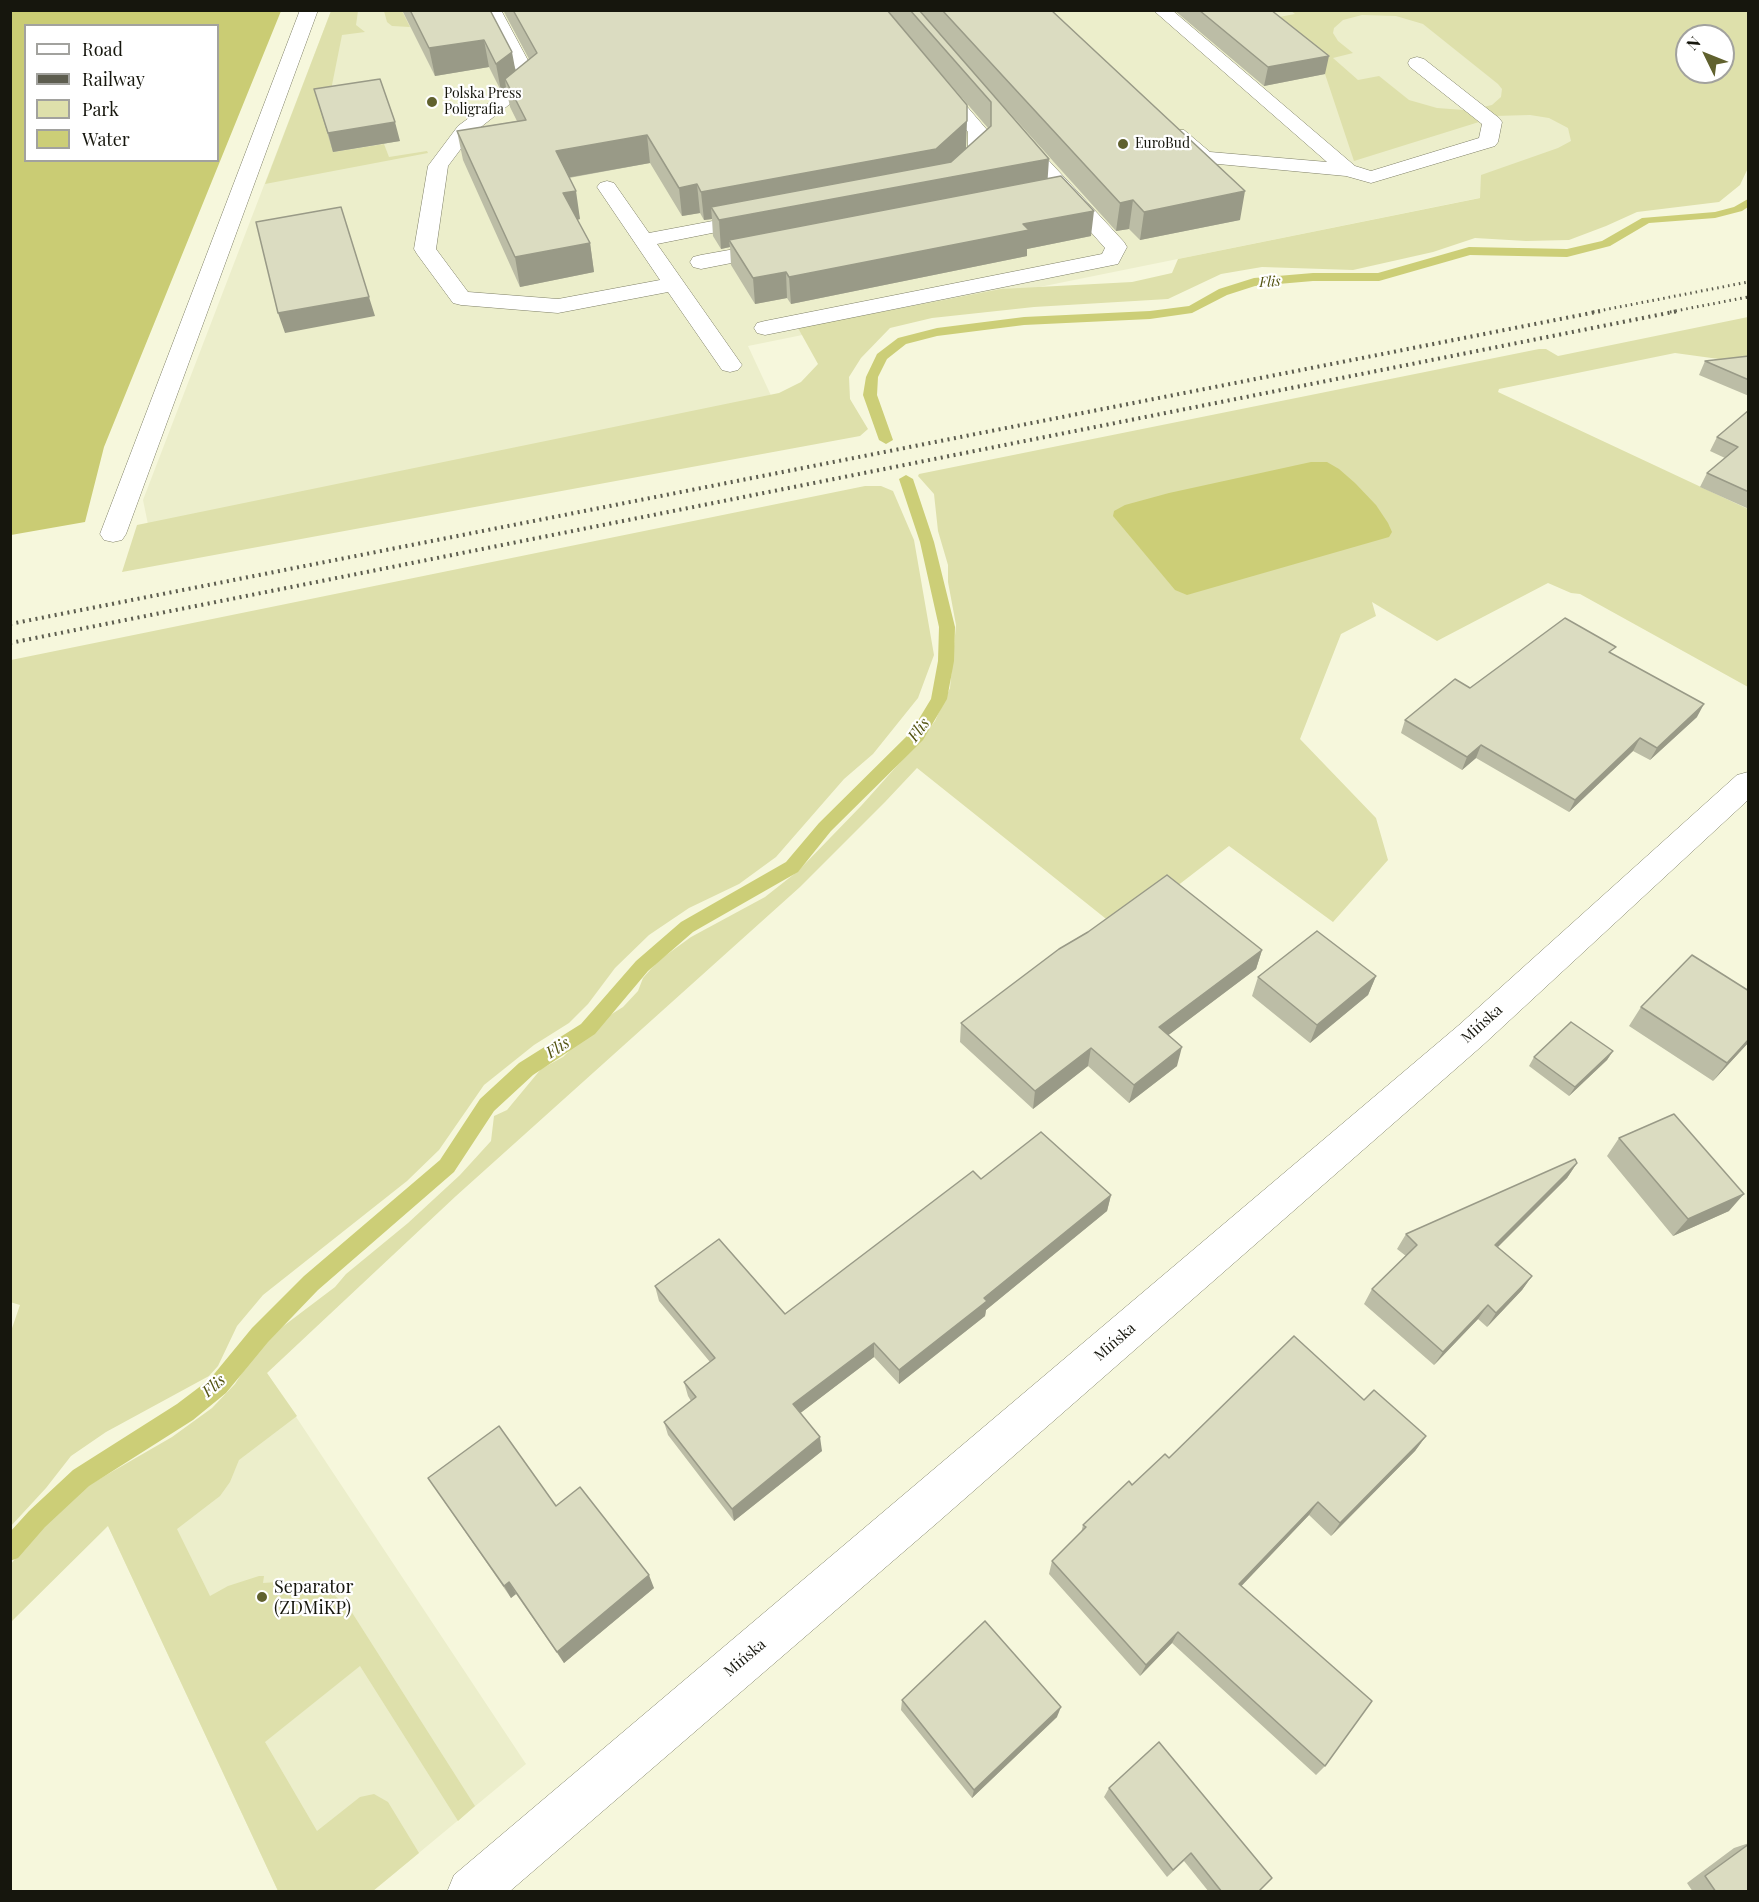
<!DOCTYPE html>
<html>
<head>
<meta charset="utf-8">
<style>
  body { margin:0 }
  #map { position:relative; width:1759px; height:1902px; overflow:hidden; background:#f6f7dc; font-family:"Playfair Display",serif }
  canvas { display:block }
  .frame { position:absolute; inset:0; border:12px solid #16160d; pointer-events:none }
  .legend { position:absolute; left:24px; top:24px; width:195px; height:138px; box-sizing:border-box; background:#fff; border:2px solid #a2a29e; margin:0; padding:8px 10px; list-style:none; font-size:18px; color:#16160d }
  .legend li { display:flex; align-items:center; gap:12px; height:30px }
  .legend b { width:30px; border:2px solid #a2a29e }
  .north { position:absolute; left:1675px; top:24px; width:60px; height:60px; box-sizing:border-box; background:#fff; border:2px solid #a2a29e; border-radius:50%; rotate:313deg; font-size:16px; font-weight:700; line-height:24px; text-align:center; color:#16160d }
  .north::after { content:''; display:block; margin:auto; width:21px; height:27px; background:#60612e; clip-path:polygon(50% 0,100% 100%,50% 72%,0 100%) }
</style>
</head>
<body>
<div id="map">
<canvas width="1759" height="1902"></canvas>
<div class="frame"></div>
<ul class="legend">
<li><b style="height:8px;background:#fff"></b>Road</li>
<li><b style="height:8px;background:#5d5d4f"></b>Railway</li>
<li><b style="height:16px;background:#dee0ab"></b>Park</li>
<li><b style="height:16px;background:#ccce77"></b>Water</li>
</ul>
<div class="north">N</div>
</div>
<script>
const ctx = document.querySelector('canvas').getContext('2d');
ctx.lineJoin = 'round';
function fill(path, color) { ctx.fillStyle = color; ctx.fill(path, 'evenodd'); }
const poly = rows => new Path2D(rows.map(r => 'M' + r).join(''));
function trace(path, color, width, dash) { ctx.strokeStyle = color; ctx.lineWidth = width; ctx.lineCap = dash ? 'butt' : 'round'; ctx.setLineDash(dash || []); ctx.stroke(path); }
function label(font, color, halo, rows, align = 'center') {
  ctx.font = font + ' "Playfair Display",serif'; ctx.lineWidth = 4.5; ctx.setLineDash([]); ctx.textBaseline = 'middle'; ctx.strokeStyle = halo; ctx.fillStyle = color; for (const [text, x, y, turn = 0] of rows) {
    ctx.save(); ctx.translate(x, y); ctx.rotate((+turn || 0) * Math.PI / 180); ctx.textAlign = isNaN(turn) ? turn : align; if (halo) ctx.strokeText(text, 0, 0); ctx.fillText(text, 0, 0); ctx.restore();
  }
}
fill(poly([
  [331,11,1451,11,1652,163,748,346,781,417,152,544,143,500],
  [267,1373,526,1764,373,1891,278,1891,108,1526]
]), '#eceecb');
fill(poly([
  [1290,10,1748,11,1748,168,1740,185,1719,202,1637,212,1606,226,1569,240,1526,241,1475,238,1433,252,1353,270,1262,267,1221,274,1168,299,1034,307,932,318,890,328,861,358,849,377,850,399,868,429,860,436,122,572,137,525,779,393,801,382,818,364,798,328,1001,289,1132,282,1172,273,1178,259,1480,198,1481,175,1558,148,1571,141,1568,128,1549,118,1530,115,1494,116,1483,107,1492,105,1501,97,1502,89,1498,84,1423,24,1396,16,1362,15,1343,20,1334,28,1333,33,1338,41,1353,53,1333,58,1358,80,1379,76,1409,100,1437,108,1464,110,1479,122,1354,161,1325,74,1258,21,1295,14],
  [1687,36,1723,36,1723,72,1687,72],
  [331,11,358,11,356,25,365,32,342,35,330,95,333,152,384,144,389,157,427,151,428,153,265,184],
  [384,11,402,11,410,27,392,26,387,22],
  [1748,317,1748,363,1675,353,1499,389,1498,392,1748,509,1748,687,1580,594,1571,593,1548,583,1437,641,1372,602,1376,616,1341,634,1300,739,1376,818,1388,860,1333,922,1229,846,1120,930,917,768,885,802,800,887,456,1196,267,1373,297,1416,239,1460,230,1482,220,1496,177,1529,210,1596,228,1586,259,1576,264,1576,263,1583,277,1582,309,1584,332,1593,342,1602,351,1611,475,1806,458,1821,360,1666,265,1742,317,1831,360,1797,374,1794,388,1802,419,1853,373,1891,278,1891,108,1526,11,1622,11,1564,35,1532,61,1506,89,1485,172,1437,212,1408,235,1384,261,1343,335,1287,346,1274,408,1223,460,1175,491,1141,494,1116,507,1110,541,1069,563,1057,599,1022,623,1007,638,991,643,978,658,961,691,937,765,897,798,871,861,806,921,739,935,721,950,688,956,625,948,582,948,565,938,531,934,494,918,476,919,474,1539,349,1546,349,1558,356],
  [865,486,881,486,893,491,914,540,934,655,918,698,873,754,844,779,776,857,739,884,689,908,649,935,615,968,588,1004,569,1023,534,1045,484,1085,439,1150,407,1181,263,1295,237,1326,218,1366,209,1376,106,1432,71,1456,46,1488,11,1526,10,1334,20,1305,10,1302,11,660]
]), '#dee0ab');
fill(poly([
  [11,10,281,11,104,447,85,522,11,535],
  [26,26,218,26,218,160,26,160]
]), '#cacc74');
fill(poly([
  [1311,462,1327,462,1339,469,1355,483,1376,505,1388,523,1392,532,1389,537,1187,595,1175,590,1113,516,1114,511,1125,505,1169,493]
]), '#ccce77');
fill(poly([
  [1748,199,1748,207,1742,211,1715,218,1649,223,1610,246,1567,257,1470,255,1379,281,1313,281,1255,286,1227,295,1192,313,1150,319,1024,325,937,336,906,344,887,359,878,377,877,395,893,440,886,444,879,440,863,395,866,377,877,354,898,338,937,328,1024,317,1150,311,1189,306,1219,289,1254,278,1313,273,1378,273,1469,247,1567,249,1602,241,1642,218,1715,212,1734,207,1748,199],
  [906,475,913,479,934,542,955,627,954,661,947,699,923,740,831,831,798,872,693,932,648,971,595,1034,533,1075,494,1111,454,1172,318,1290,268,1342,226,1393,193,1420,89,1486,45,1527,18,1558,10,1561,10,1532,29,1511,73,1470,177,1404,210,1379,252,1328,304,1276,440,1160,480,1099,519,1063,581,1024,636,961,681,922,786,862,819,823,911,732,931,699,938,661,939,627,920,542,899,479,906,475]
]), '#ccce77');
const lane = poly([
  [300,10,318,10,126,534,122,540,113,542,104,540,100,534,300,10],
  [483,10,501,10,539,81,472,134,448,166,436,249,468,292,558,299,660,280,597,187,600,183,607,181,614,183,649,233,755,213,762,215,766,219,762,223,657,244,742,365,738,370,730,372,722,370,668,292,558,313,461,305,453,303,417,254,414,249,428,166,458,126,520,80,483,10],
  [1153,10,1172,10,1355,166,1371,171,1479,138,1482,124,1410,67,1408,63,1410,59,1417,57,1424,59,1499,118,1502,122,1498,142,1495,146,1371,183,1346,176,1197,162,1170,138,1167,134,1170,130,1184,130,1210,152,1327,162,1153,10],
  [938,79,945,81,988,131,988,152,962,177,955,179,948,177,945,173,968,150,968,132,929,85,931,81,938,79],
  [1019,134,1026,136,1124,242,1127,247,1118,264,765,335,757,333,754,328,757,323,765,321,1102,254,1105,248,1009,140,1012,136,1019,134],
  [774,242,782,243,785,248,782,253,701,269,693,267,690,262,693,257,701,255,774,242]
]);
const secondary = poly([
  [1748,772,1748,800,1483,1045,937,1523,509,1892,447,1892,454,1875,1459,1025,1737,775,1748,772]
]);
trace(lane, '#7f8067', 1);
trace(secondary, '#7f8067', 1);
fill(lane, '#fff');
fill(secondary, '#fff');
trace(poly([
  [1593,312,1748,282],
  [1670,312,1748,297]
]), '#5d5d4f', 3, [1.5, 4]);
trace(poly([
  [10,624,1601,311],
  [10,643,1678,311]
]), '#5d5d4f', 4, [2, 4.5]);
fill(poly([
  [402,10,490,10,516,70,529,59,503,10,1051,10,1240,220,1140,240,1129,229,1116,231,972,71,1047,179,1091,236,1027,249,1027,256,791,304,787,298,755,304,731,265,730,247,721,249,713,236,712,219,704,220,700,213,682,216,650,163,569,178,580,219,577,220,590,243,594,272,520,287,463,160,457,131,517,121,510,107,506,88,501,91,489,67,435,76],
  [901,27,988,128,966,149],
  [1174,10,1271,10,1325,74,1264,86],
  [314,89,400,141,333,152],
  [1749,356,1749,396,1699,375,1705,361],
  [1749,410,1749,509,1700,487,1707,473,1725,458,1710,451,1717,437],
  [1612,654,1697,717,1650,760,1633,751,1569,812,1476,758,1462,770,1401,733,1405,720,1470,688],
  [1262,950,1256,969,1168,1035,1177,1066,1129,1103,1088,1066,1033,1109,960,1042,961,1023],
  [1376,976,1368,995,1310,1043,1252,996,1258,977],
  [1749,991,1749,1042,1713,1081,1629,1026,1641,1007],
  [1613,1051,1607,1060,1569,1096,1529,1066,1534,1057],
  [1619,1138,1729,1211,1673,1236,1607,1156],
  [1577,1163,1567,1178,1497,1247,1532,1276,1522,1290,1487,1327,1478,1319,1434,1365,1364,1304,1372,1289,1406,1256,1397,1249,1406,1234],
  [981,1179,1111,1195,1107,1211,986,1310,985,1316,899,1384,874,1357,800,1413,822,1451,734,1521,668,1435,664,1422,691,1401,688,1396,684,1382,710,1362,659,1301,655,1286,785,1314],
  [1364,1400,1426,1436,1415,1451,1331,1536,1309,1515,1241,1586,1325,1766,1316,1775,1172,1643,1140,1676,1049,1574,1052,1561,1081,1533,1083,1525,1132,1485,1169,1458],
  [428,1478,556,1506,654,1588,564,1663,516,1594,511,1598],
  [902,1700,1057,1717,972,1798,901,1710],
  [1109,1788,1258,1892,1209,1892,1184,1861,1167,1877,1104,1797],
  [1749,1843,1749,1892,1693,1892,1687,1883,1734,1848]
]), '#bcbda6');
fill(poly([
  [484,40,489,67,435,76,429,48],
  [512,52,517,79,505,79,506,88,501,91,496,64],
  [1329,56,1325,74,1264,86,1268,67],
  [967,121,966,149,935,177,711,207,712,219,704,220,701,192],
  [395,122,400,141,333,152,328,133],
  [647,135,650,163,560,179,556,151],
  [1049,159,1047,188,729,240,730,247,721,249,719,220],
  [697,184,700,213,682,216,679,188],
  [576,191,580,219,568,222,563,193],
  [1245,191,1240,220,1140,240,1144,212],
  [1133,200,1129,229,1116,231,1120,203],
  [1094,211,1091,236,1027,249,1027,256,791,304,789,277,1023,224],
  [590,243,594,272,520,287,515,257],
  [786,272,787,298,755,304,753,278],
  [369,297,375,316,285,333,278,313],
  [1704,704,1697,717,1650,760,1657,748],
  [1640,738,1633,751,1569,812,1575,800],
  [1481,745,1476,758,1462,770,1467,757],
  [1262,950,1256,969,1154,1046,1159,1027],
  [1376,976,1368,995,1310,1043,1317,1025],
  [1749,1039,1749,1042,1713,1081,1727,1063],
  [1182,1047,1177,1066,1129,1103,1134,1085],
  [1091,1048,1088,1066,1033,1109,1035,1091],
  [1613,1051,1607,1060,1569,1096,1575,1087],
  [1577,1163,1567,1178,1485,1260,1495,1245],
  [1744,1194,1729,1211,1673,1236,1688,1219],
  [1111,1195,1107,1211,986,1310,985,1316,899,1384,899,1370,984,1298],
  [1532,1276,1522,1290,1487,1327,1496,1313],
  [1488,1305,1478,1319,1434,1365,1443,1352],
  [874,1343,874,1357,794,1418,793,1404],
  [1426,1436,1415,1451,1331,1536,1340,1523],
  [820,1437,822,1451,734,1521,732,1509],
  [1318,1502,1309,1515,1232,1596,1239,1584],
  [649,1575,654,1588,564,1663,557,1652],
  [509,1582,516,1594,511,1598,504,1586],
  [1178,1632,1172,1643,1140,1676,1146,1665],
  [1061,1707,1057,1717,972,1798,974,1790]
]), '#999a87');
const building = poly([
  [410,10,490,10,512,52,496,64,484,40,429,48,410,10],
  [513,10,887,10,967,105,967,121,936,149,701,192,697,184,679,188,647,135,556,151,576,191,563,193,590,243,515,257,457,131,526,120,505,79,537,53,513,10],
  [910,10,919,10,1049,159,719,220,711,207,951,162,991,126,991,102,910,10],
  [942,10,1051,10,1245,191,1144,212,1133,200,1120,203,942,10],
  [1199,10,1271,10,1329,56,1268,67,1199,10],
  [380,79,395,122,328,133,314,89,380,79],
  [1061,176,1094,211,1023,224,1029,230,789,277,786,272,753,278,729,240,1061,176],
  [341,207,369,297,278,313,256,222,341,207],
  [1749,356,1749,380,1705,361,1749,356],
  [1749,410,1749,492,1707,473,1738,447,1717,437,1749,410],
  [1565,618,1616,647,1609,652,1704,704,1657,748,1640,738,1575,800,1481,745,1467,757,1405,720,1455,679,1470,688,1565,618],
  [1167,875,1262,950,1159,1027,1182,1047,1134,1085,1091,1048,1035,1091,961,1023,1059,949,1088,932,1167,875],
  [1317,931,1376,976,1317,1025,1258,977,1317,931],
  [1692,955,1749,991,1749,1039,1727,1063,1641,1007,1692,955],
  [1571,1022,1613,1051,1575,1087,1534,1057,1571,1022],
  [1674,1114,1744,1194,1688,1219,1619,1138,1674,1114],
  [1041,1132,1111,1195,984,1298,987,1301,899,1370,874,1343,793,1404,820,1437,732,1509,664,1422,696,1397,684,1382,715,1358,655,1286,719,1239,785,1314,973,1171,981,1179,1041,1132],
  [1575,1159,1577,1163,1495,1245,1532,1276,1496,1313,1488,1305,1443,1352,1372,1289,1417,1245,1406,1234,1575,1159],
  [1294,1336,1364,1400,1374,1390,1426,1436,1340,1523,1318,1502,1239,1584,1372,1701,1325,1766,1178,1632,1146,1665,1052,1561,1086,1527,1083,1525,1129,1481,1132,1485,1165,1454,1169,1458,1294,1336],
  [499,1426,556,1506,580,1487,649,1575,557,1652,509,1582,504,1586,428,1478,499,1426],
  [985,1621,1061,1707,974,1790,902,1700,985,1621],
  [1159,1742,1272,1878,1258,1892,1222,1892,1191,1853,1173,1870,1109,1788,1159,1742],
  [1749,1844,1749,1892,1716,1892,1705,1876,1749,1844]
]);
fill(building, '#dbdcc1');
trace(building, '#999a87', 1.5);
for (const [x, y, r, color] of [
  [432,102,6,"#60612e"],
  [1123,144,6,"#60612e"],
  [262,1597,6,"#60612e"]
]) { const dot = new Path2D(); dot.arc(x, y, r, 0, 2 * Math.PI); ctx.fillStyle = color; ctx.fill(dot); trace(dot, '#fff', 2); }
label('14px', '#16160d', '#fff', [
  ["Polska Press",444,94],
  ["Poligrafia",444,110],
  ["EuroBud",1135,144]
], 'left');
label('italic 14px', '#525210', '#fff', [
  ["Flis",1270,282,-3]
]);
label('15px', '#16160d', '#fff', [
  ["Mińska",1482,1024,-42],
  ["Mińska",1115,1342,-41],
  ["Mińska",745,1658,-40]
]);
label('italic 16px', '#525210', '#fff', [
  ["Flis",919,730,-54],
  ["Flis",558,1048,-33],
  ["Flis",214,1386,-41]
]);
label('18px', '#16160d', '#fff', [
  ["Separator",274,1587],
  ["(ZDMiKP)",274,1608]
], 'left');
</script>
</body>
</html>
